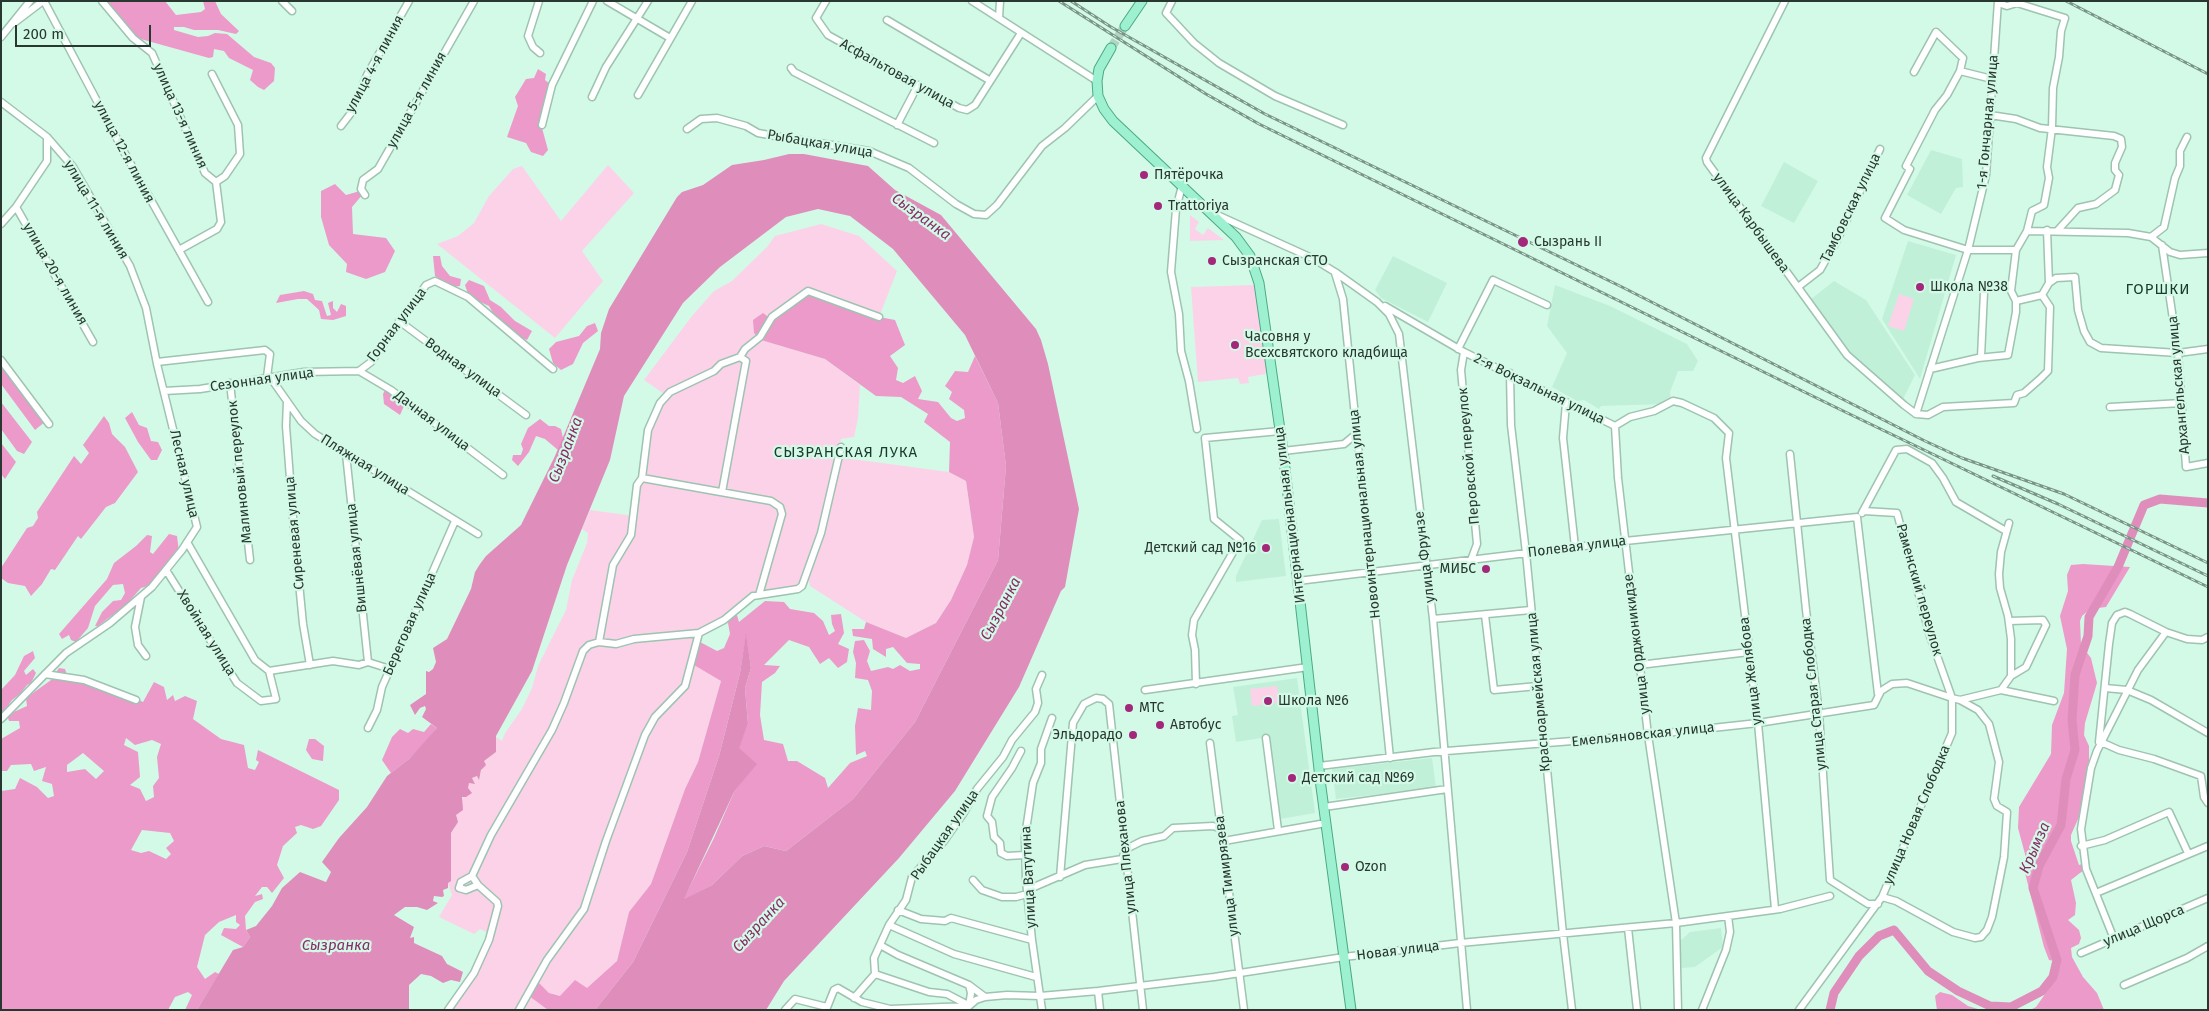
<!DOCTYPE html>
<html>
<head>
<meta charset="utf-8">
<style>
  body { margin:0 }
  #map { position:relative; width:2209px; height:1011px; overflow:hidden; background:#d3fae7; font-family:"Fira Sans",sans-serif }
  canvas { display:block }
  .frame { position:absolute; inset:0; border:2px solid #283730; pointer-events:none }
  .scale { position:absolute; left:15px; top:25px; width:136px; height:22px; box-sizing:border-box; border:2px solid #283730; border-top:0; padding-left:6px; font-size:15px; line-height:18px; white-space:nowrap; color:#283730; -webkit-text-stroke:4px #d3fae7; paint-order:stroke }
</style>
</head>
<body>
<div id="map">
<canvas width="2209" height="1011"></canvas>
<div class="frame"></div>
<div class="scale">200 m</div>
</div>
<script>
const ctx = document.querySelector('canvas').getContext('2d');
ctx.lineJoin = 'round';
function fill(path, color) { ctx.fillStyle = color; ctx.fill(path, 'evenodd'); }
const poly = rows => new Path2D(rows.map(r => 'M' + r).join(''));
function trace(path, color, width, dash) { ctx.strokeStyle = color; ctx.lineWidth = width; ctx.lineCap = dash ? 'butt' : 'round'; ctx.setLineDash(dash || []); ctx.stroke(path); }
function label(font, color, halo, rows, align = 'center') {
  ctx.font = font + ' "Fira Sans",sans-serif'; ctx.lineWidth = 4.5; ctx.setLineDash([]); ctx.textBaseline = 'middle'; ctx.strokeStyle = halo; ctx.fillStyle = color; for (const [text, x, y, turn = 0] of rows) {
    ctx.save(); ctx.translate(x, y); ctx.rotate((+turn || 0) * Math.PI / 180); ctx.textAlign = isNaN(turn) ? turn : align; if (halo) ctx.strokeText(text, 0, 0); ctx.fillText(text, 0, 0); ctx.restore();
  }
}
fill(poly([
  [1931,150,1962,159,1963,187,1956,188,1941,214,1907,195],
  [1784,162,1818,181,1794,223,1761,206],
  [1908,241,1956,255,1920,379,1882,319],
  [1393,256,1447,283,1428,322,1381,298,1375,290],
  [1834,281,1866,300,1915,375,1902,401,1858,363,1811,299],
  [1555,285,1610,306,1687,344,1698,361,1693,371,1678,371,1670,392,1671,401,1664,404,1601,406,1599,409,1584,400,1577,401,1552,387,1567,353,1547,326],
  [1279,519,1286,576,1236,582,1236,576,1262,520],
  [1297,678,1315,813,1280,819,1268,737,1236,742,1232,716,1238,715,1233,687],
  [1432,758,1436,788,1336,799,1332,769],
  [1721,928,1723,947,1695,967,1682,968,1679,942,1690,932]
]), '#c1f0d9');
fill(poly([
  [608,165,634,193,582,251,603,281,555,338,437,244,458,236,474,223,489,196,513,169,522,166,561,221],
  [1190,215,1199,222,1195,229,1203,235,1208,228,1224,240,1190,241],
  [821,224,859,236,897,271,879,317,761,340,825,359,860,385,858,418,854,437,841,439,837,457,949,472,966,481,974,537,967,565,951,600,936,623,906,638,866,622,810,586,808,576,802,586,756,595,724,620,699,633,691,663,721,681,698,762,685,789,651,884,629,912,617,961,587,988,560,996,549,993,538,983,529,996,548,1010,448,1010,466,983,491,934,480,929,474,934,439,917,452,895,448,883,451,833,454,829,456,815,469,783,474,784,472,778,478,776,479,779,484,761,496,752,496,737,502,741,505,733,522,709,532,688,538,666,566,610,572,580,587,543,588,533,582,529,590,510,634,516,637,485,642,478,648,430,667,396,644,380,692,316,714,291,732,281,767,247,775,236],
  [1256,285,1268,366,1267,372,1265,374,1248,377,1249,383,1240,384,1238,378,1198,382,1191,287],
  [1899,294,1914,299,1904,331,1888,326],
  [1277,686,1279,703,1252,706,1250,689]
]), '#fcd2e8');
fill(poly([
  [106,1,165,1,176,15,201,12,205,9,203,1,215,1,221,14,239,31,236,34,218,30,194,30,184,27,174,27,174,30,198,37,208,36,215,33,227,34,254,57,271,63,275,68,274,81,264,90,258,87,250,80,253,70,229,58,224,51,214,49,213,57,209,58,137,38],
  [538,69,546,74,545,80,550,84,549,94,543,103,546,106,542,128,548,150,543,156,531,152,526,143,507,137,518,106,515,97,526,79,534,78],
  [335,184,346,195,360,191,363,194,352,207,353,234,386,238,395,251,385,272,366,279,346,272,347,264,329,245,321,217,321,191],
  [433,256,440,256,442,266,450,276,461,279,460,286,452,287,435,276],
  [469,280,484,286,490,300,501,307,515,321,532,331,527,340,517,336,495,317,489,306,469,297,465,285],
  [304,291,313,294,315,300,322,301,327,316,331,315,328,303,333,301,333,308,337,312,341,304,346,306,346,316,333,320,321,319,319,310,307,299,298,299,276,303,280,295],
  [808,291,879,317,895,320,905,345,890,356,898,368,896,380,903,383,915,376,922,391,918,399,938,402,951,418,957,421,965,418,964,410,949,399,952,392,945,386,955,371,968,372,975,356,998,403,1006,466,998,560,915,722,853,799,786,851,764,846,742,856,712,885,683,900,714,838,734,792,756,764,738,748,748,724,745,688,751,668,746,636,740,673,719,756,687,852,633,962,595,1010,548,1010,529,996,538,982,549,993,560,996,575,980,587,988,617,961,629,912,651,884,685,789,698,762,721,681,694,665,700,642,717,651,724,648,730,634,728,623,730,615,736,612,739,622,765,601,784,602,790,609,814,613,823,621,829,635,835,631,832,624,831,615,841,614,844,633,838,644,849,649,847,662,838,668,829,658,820,664,809,647,789,640,764,665,780,666,775,673,762,682,760,715,764,740,783,744,788,761,797,761,825,778,828,788,850,763,867,756,865,751,856,755,855,726,858,708,871,710,872,691,868,680,855,678,856,663,853,652,855,641,864,640,870,651,867,661,871,671,888,667,893,669,900,665,910,671,920,669,920,664,907,663,893,647,886,649,886,657,873,649,872,639,853,636,852,629,864,629,866,622,906,638,936,623,951,600,967,565,974,537,966,481,949,472,950,442,924,422,928,414,901,397,876,396,825,359,761,340,754,333,753,320,763,313,771,319],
  [595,323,598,331,583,343,573,364,561,370,553,363,549,349,556,342,579,336,587,326],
  [1,358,46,421,35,430,1,384],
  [385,390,399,398,399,403,404,406,400,415,384,404,383,394],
  [1,402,32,442,24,454,17,451,1,429],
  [132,412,139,425,147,428,151,441,158,442,162,450,157,460,151,460,138,442,125,418],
  [104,416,109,423,112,434,125,447,138,472,115,503,106,507,81,539,78,536,55,570,51,569,42,584,31,596,25,586,8,583,1,578,1,568,27,528,33,526,38,518,37,512,74,456,81,464,89,453,83,445],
  [540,419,549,426,555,426,561,429,563,438,558,450,545,439,536,436,529,452,518,466,512,460,513,455,521,455,523,449,521,444,528,428],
  [1,443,16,462,5,479,1,474],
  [169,534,177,536,179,552,148,586,141,588,127,604,98,626,95,626,102,612,113,601,121,600,125,593,123,584,113,585,95,606,88,628,76,642,71,640,69,635,62,639,59,634,107,579,114,563,136,546,147,535,152,536,150,552,153,554],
  [2083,564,2130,567,2106,607,2090,609,2082,616,2080,621,2081,645,2091,658,2097,683,2085,723,2084,735,2089,746,2089,761,2079,817,2071,835,2071,841,2079,865,2085,863,2089,866,2071,880,2076,903,2075,915,2068,920,2079,930,2081,938,2079,944,2071,948,2072,957,2083,977,2097,993,2104,1010,2030,1010,2036,1007,2057,977,2060,962,2049,960,2044,947,2025,873,2025,854,2018,828,2019,807,2051,754,2052,725,2064,693,2067,649,2060,616,2068,591,2067,575,2071,565],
  [33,651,35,658,24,671,26,675,33,669,36,673,31,683,27,685,20,694,12,700,1,716,1,690,15,675,24,656],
  [59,668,65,669,68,678,131,696,143,702,154,682,164,687,167,700,173,695,175,701,185,696,197,701,193,719,221,739,244,745,248,768,255,770,259,762,256,760,258,750,339,790,339,800,321,826,313,829,301,825,295,827,297,833,283,846,277,865,284,878,272,893,267,887,262,887,255,896,262,894,263,899,255,902,245,916,246,930,250,937,243,947,221,935,224,928,236,929,240,925,236,922,236,915,219,922,205,935,197,967,205,979,215,972,219,974,197,1010,185,1010,192,995,188,992,175,997,168,1010,1,1010,1,791,15,789,20,778,37,787,48,798,54,796,52,784,42,781,46,767,34,771,31,764,11,765,7,771,1,771,1,739,20,728,19,721,9,721,7,715,27,706,26,698,51,680],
  [126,738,135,745,152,740,161,744,157,757,159,778,153,786,154,797,146,801,140,789,130,785,140,777,138,752,124,745],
  [83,753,104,771,96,779,85,769,67,772,67,765],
  [142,830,170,833,174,841,166,848,171,854,166,859,149,851,141,853,131,850],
  [431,724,437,728,430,737,409,759,391,773,382,760,392,737,400,729,408,733,413,729,424,732],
  [309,739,315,739,324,746,323,761,312,759,306,750],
  [1940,992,1952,995,1968,1006,1981,1010,1937,1010,1935,996]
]), '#ec9ac9');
fill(poly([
  [789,154,804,154,868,166,895,190,941,215,1036,329,1041,340,1048,364,1079,509,1065,587,1061,591,1019,687,955,791,899,858,784,981,766,1010,595,1010,633,962,687,852,719,756,740,673,746,633,751,668,745,688,748,724,739,748,757,764,734,792,684,899,712,885,742,856,764,846,786,851,853,799,915,722,998,560,1006,466,998,403,965,335,893,249,850,216,818,209,786,217,720,267,683,303,624,396,610,460,567,565,532,671,496,736,496,752,484,761,486,765,481,770,479,780,477,776,472,778,475,784,469,783,468,788,472,793,466,797,462,797,463,810,456,815,458,822,451,833,451,881,448,883,448,888,443,890,444,896,442,897,434,896,433,901,438,903,427,910,417,907,405,907,394,915,414,927,410,938,414,937,414,943,442,956,447,964,463,972,460,982,451,980,443,983,431,976,421,974,409,985,409,1009,407,1010,197,1010,233,950,243,947,250,937,246,930,256,926,272,906,282,888,300,872,326,882,331,872,322,862,339,838,367,807,387,776,409,759,437,728,422,717,426,709,425,706,420,708,415,715,410,705,426,694,426,671,429,672,433,669,436,662,433,648,447,639,471,589,475,572,480,564,486,556,521,525,555,456,600,349,601,333,609,309,677,197,682,192,703,185,732,165,764,160]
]), '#df8ebc');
trace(poly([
  [1830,1010,1834,993,1859,956,1879,936,1894,930,1928,971,1958,991,1990,1006,2011,1007,2042,991,2053,977,2057,960,2033,888,2039,866,2061,825,2066,779,2075,750,2072,720,2075,675,2088,636,2089,617,2118,567,2144,505,2160,499,2208,503]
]), '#df8ebc', 9);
trace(poly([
  [1111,48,1125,26]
]), '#b1d3c2', 9, [9, 4.5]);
const minor = poly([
  [44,1,124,152,208,302],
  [102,1,133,38,152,53,205,173,216,182,225,176,240,154,238,125,212,74],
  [282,1,292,11],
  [539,1,528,36,533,47,540,53],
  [607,1,670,38],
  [826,1,816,18,828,35,959,108,967,110,975,105,1021,33],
  [972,1,1097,81],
  [1172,1,1166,13,1194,43,1219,63,1275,96,1343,125],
  [1785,1,1706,158,1707,162,1847,355,1904,405,1916,414],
  [1998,3,2007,6,2017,3,2065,18,2061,31,2059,57,2053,88,2052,128,2047,167,2049,178,2044,205,2032,211,2027,231],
  [999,18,1000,1],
  [887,20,989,80],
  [14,23,43,1],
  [1,37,30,1],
  [791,68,794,72,934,143],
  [1960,71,1992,79],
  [1914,72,1936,32,1963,58,1960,71,1947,95,1935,110,1906,166,1910,169,1885,218,1904,230,1968,250,2016,250],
  [638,95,692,1],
  [592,97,606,67,648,1],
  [1,102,47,137,73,167,130,266,146,308,157,364,197,527,182,550,152,587,110,623,66,653,1,719],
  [1990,115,2016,119,2040,128,2114,136,2121,139,2122,147,2115,163,2115,170,2119,175,2115,190,2096,204,2078,208,2058,230],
  [542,125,552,85,593,1],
  [897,125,918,85],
  [341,126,351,113,367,75,409,1],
  [687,129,701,119,717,118,746,126,758,133,769,135,869,151,909,168,956,204,974,214,986,215,997,205,1042,146,1065,128,1098,96],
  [1182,186,1176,209,1171,272,1179,314,1181,351,1189,381,1197,429],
  [365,195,361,189,363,180,378,169,474,1],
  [16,207,93,342],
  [1213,213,1312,258,1335,272,1377,302,1389,314,1399,334,1433,619,1467,1010],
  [1,224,16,207,47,161,47,137],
  [2047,230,2049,283],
  [2151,237,2164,227,2175,178,2180,166,2180,151,2187,137],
  [2162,245,2178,353,2186,467,2208,463],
  [179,250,217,229,221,222,216,182],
  [1335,273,1343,299,1390,758],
  [1798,287,1820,270,1836,242,1880,149],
  [2042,295,2049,283,2056,278,2075,277,2078,310,2084,331,2090,342,2101,348,2178,353,2208,349],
  [2016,301,2042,295],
  [1385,306,1464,352,1615,426,1630,417,1654,411,1673,401,1682,403,1714,418,1729,433,1726,458,1758,723,1775,909],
  [399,321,526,415],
  [1458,349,1493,280,1547,305],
  [1464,352,1461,370,1477,544,1471,560],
  [1981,357,1984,292],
  [1,360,49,424],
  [157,362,265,350,270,354,267,377],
  [1930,369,1978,358,2008,355,2016,312,2016,301,2011,291,2016,250,2027,231,2128,233,2151,237,2170,252,2180,255,2208,253],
  [359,371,371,362,426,285,435,281,468,297,553,369],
  [359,371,391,390,503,475],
  [1510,373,1511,425,1526,553,1563,934,1572,1010],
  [270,377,301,421,315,434,478,534],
  [230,383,250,560],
  [164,391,200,389,304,372,359,371],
  [287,401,286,426,294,531,303,624,310,665],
  [1566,403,1563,438,1575,547],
  [2110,407,2182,403],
  [1916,414,1968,250,1986,175,1998,1],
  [1916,414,1928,415,1943,407,2014,403,2017,395,2024,393,2040,379,2048,371,2050,307,2042,295],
  [1615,426,1618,478,1648,735,1676,923,1678,1010],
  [1283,451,1344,444,1356,434],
  [346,454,368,662],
  [1790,454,1806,610,1819,713,1830,880,1868,904,1878,904],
  [642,478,771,501,780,507,782,514,759,595],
  [722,492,746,361,740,357],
  [1864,511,1897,513,1930,636,1952,698],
  [1862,513,1896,450,1907,449,1932,463,1943,478,1956,502,2006,531],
  [1857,517,1878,694],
  [166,570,237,683,261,701,276,699,269,671,255,660,187,542],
  [1298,581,1625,541,1857,517],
  [141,597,135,627,138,645,146,656],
  [1485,615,1494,690,1538,686],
  [1433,619,1531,610],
  [2009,621,2043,620,2046,625,2026,667,2011,676],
  [599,642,613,565,631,535,637,485,642,478,648,430,660,403,670,392,714,371,721,364,740,357,745,349,760,337,772,317,808,291,879,317],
  [1639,665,1749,652],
  [269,671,333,661,359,665,368,662,390,669],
  [45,674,84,680,136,700],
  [1196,684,1195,650,1192,635,1194,620,1240,540,1214,519,1205,438,1280,431],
  [2105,688,2127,690,2151,700,2208,733],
  [1145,690,1308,667],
  [2001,690,2011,676,2011,639,2008,616,2000,588,1999,574,2001,552,2009,523],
  [368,728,377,710,382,687,455,521],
  [1266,738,1278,830],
  [2099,742,2109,644,2112,623,2117,615,2125,612,2130,614,2166,632,2187,639,2202,640,2208,637],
  [2101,742,2119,750,2154,759,2201,776,2204,797,2208,803],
  [1210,743,1244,1010],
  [1021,751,1012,768,992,797,987,816,992,822,994,837,1000,843,1001,853,1007,856,1025,855],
  [1319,766,1434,752,1648,735,1758,723,1874,705,1881,691,1892,684,1907,683,1952,698],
  [1324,807,1447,789],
  [1224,841,1326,823],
  [2081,846,2105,840,2169,812,2188,853],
  [472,876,461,882,459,888,466,890,478,885],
  [1060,877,1073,723,1084,704,1096,698,1103,699,1109,704,1143,1010],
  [973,880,982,890,1002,897,1016,897,1027,894],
  [1027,890,1085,865,1122,859,1126,849,1142,841,1164,836,1173,828,1213,826,1222,829],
  [2096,893,2208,846],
  [1882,897,1896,901,1953,932,1975,938,1981,937,1987,930,1992,917,2004,857,2007,812,1997,806,1994,799,1999,762,1989,724,1978,710,1960,700],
  [898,910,921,919,945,921,951,918,1032,940],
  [889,925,954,954,1036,977],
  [1628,928,1637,1010],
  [2114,939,2086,869,2081,829,2091,768,2097,751,2138,670,2166,632],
  [880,945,898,955,969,985,971,993,969,1006],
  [2081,953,2208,898],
  [875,974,929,992,947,994,968,1005],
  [969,985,985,997],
  [2124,985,2187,958,2208,946],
  [1098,991,1100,1010],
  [854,998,875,974,874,958,889,925,906,900,912,877,944,841,963,814,977,789,1003,757,1012,740,1035,712,1038,703,1036,689,1042,675],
  [969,1006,976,1000,985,997,1007,995,1040,996,1098,991,1214,977,1344,957,1460,943,1676,923,1780,909,1830,896],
  [448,1010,474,973,489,940,498,906,497,902,478,885,472,876,491,835,552,730,564,703,583,651,589,645,599,642,616,644,634,639,699,633],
  [519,1010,547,960,584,909,606,841,645,735,655,717,685,686,699,633,724,620,753,596,798,589,802,586,821,533,841,447],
  [785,1010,795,999,827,1007],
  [826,1010,834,990,838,988,862,1002,890,1009,969,1006],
  [1042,1010,1032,940,1026,881,1025,837,1033,783,1041,763,1041,749,1052,718],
  [1702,1010,1726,950,1730,932,1728,916],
  [1799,1010,1882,897,1952,733,1952,698,1960,700,2001,690,2054,701]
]);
const major = poly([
  [1125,26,1142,1],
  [1111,48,1099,69,1097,81,1098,96,1104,109,1113,121,1236,237,1250,256,1259,283,1283,451,1321,787,1351,1010]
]);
trace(minor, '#9ec3b1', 9);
trace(major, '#4ba984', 11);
trace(minor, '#fff', 6);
trace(major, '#9ef1d0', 9);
const rail = poly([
  [1059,1,1206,94,1259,124,1835,407,2208,587],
  [1071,1,1111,27,1265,114,1622,287,1925,441,1962,458,2064,494,2208,563],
  [2066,1,2208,74],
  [1993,476,2058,504,2208,576]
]);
trace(rail, '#7a9487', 3);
trace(rail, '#d3fae7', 1, [4]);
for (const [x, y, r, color] of [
  [1144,175,5,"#a3277a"],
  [1158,206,5,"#a3277a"],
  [1523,242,6,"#a3277a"],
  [1212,261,5,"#a3277a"],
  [1920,287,5,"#a3277a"],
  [1235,345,5,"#a3277a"],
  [1266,548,5,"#a3277a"],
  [1486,569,5,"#a3277a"],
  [1268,701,5,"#a3277a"],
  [1129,708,5,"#a3277a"],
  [1160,725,5,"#a3277a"],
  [1133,735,5,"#a3277a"],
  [1292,778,5,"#a3277a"],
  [1345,867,5,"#a3277a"]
]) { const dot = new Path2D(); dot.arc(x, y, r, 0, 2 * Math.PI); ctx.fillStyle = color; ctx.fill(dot); trace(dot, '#d3fae7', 2); }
label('14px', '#283730', '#d3fae7', [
  ["улица 4-я линия",375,64,-62],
  ["Асфальтовая улица",897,74,29],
  ["улица 5-я линия",417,100,-61],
  ["улица 13-я линия",180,116,66],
  ["1-я Гончарная улица",1988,122,-85],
  ["Рыбацкая улица",820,144,10],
  ["улица 12-я линия",124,152,62],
  ["Тамбовская улица",1851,208,-64],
  ["улица 11-я линия",96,210,59],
  ["улица Карбышева",1751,223,54],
  ["улица 20-я линия",55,274,60],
  ["Горная улица",397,325,-53],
  ["Водная улица",463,368,36],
  ["Сезонная улица",262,380,-8],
  ["Архангельская улица",2179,385,-95],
  ["2-я Вокзальная улица",1539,389,26],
  ["Дачная улица",432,421,37],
  ["Перовской переулок",1469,456,-95],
  ["Пляжная улица",365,465,32],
  ["Малиновый переулок",240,472,-96],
  ["Лесная улица",184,474,77],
  ["Новоинтернациональная улица",1365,514,-96],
  ["Интернациональная улица",1290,515,-97],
  ["Сиреневая улица",295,533,-95],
  ["Полевая улица",1577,547,-7],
  ["улица Фрунзе",1425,557,-97],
  ["Вишнёвая улица",357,558,-96],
  ["Раменский переулок",1919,590,74],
  ["Береговая улица",410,624,-66],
  ["Хвойная улица",206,633,58],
  ["улица Орджоникидзе",1637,644,-97],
  ["улица Желябова",1751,671,-97],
  ["Красноармейская улица",1539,692,-95],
  ["улица Старая Слободка",1814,694,-96],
  ["Емельяновская улица",1643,735,-6],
  ["улица Новая Слободка",1917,815,-67],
  ["Рыбацкая улица",945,835,-55],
  ["улица Плеханова",1126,857,-96],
  ["улица Тимирязева",1227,876,-97],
  ["улица Ватутина",1029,877,-93],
  ["улица Щорса",2144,926,-23],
  ["Новая улица",1398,951,-7]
]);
label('14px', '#283730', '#d3fae7', [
  ["Пятёрочка",1154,175],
  ["Trattoriya",1168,206],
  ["Сызрань II",1534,242],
  ["Сызранская СТО",1222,261],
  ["Школа №38",1930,287],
  ["Часовня у",1245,337],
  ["Всехсвятского кладбища",1245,353],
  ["Детский сад №16",1256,548,"right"],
  ["МИБС",1476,569,"right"],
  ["Школа №6",1278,701],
  ["МТС",1139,708],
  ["Автобус",1170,725],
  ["Эльдорадо",1123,735,"right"],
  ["Детский сад №69",1302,778],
  ["Ozon",1355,867]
], 'left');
label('italic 15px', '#882b67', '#d3fae7', [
  ["Сызранка",921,217,36],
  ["Сызранка",566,450,-69],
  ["Сызранка",1001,609,-62],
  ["Крымза",2035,848,-66],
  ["Сызранка",759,925,-47],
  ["Сызранка",336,946]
]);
ctx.letterSpacing = '1px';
label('15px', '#193a2c', '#d3fae7', [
  ["ГОРШКИ",2158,290],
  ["СЫЗРАНСКАЯ ЛУКА",846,453]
]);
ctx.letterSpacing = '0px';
</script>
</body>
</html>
